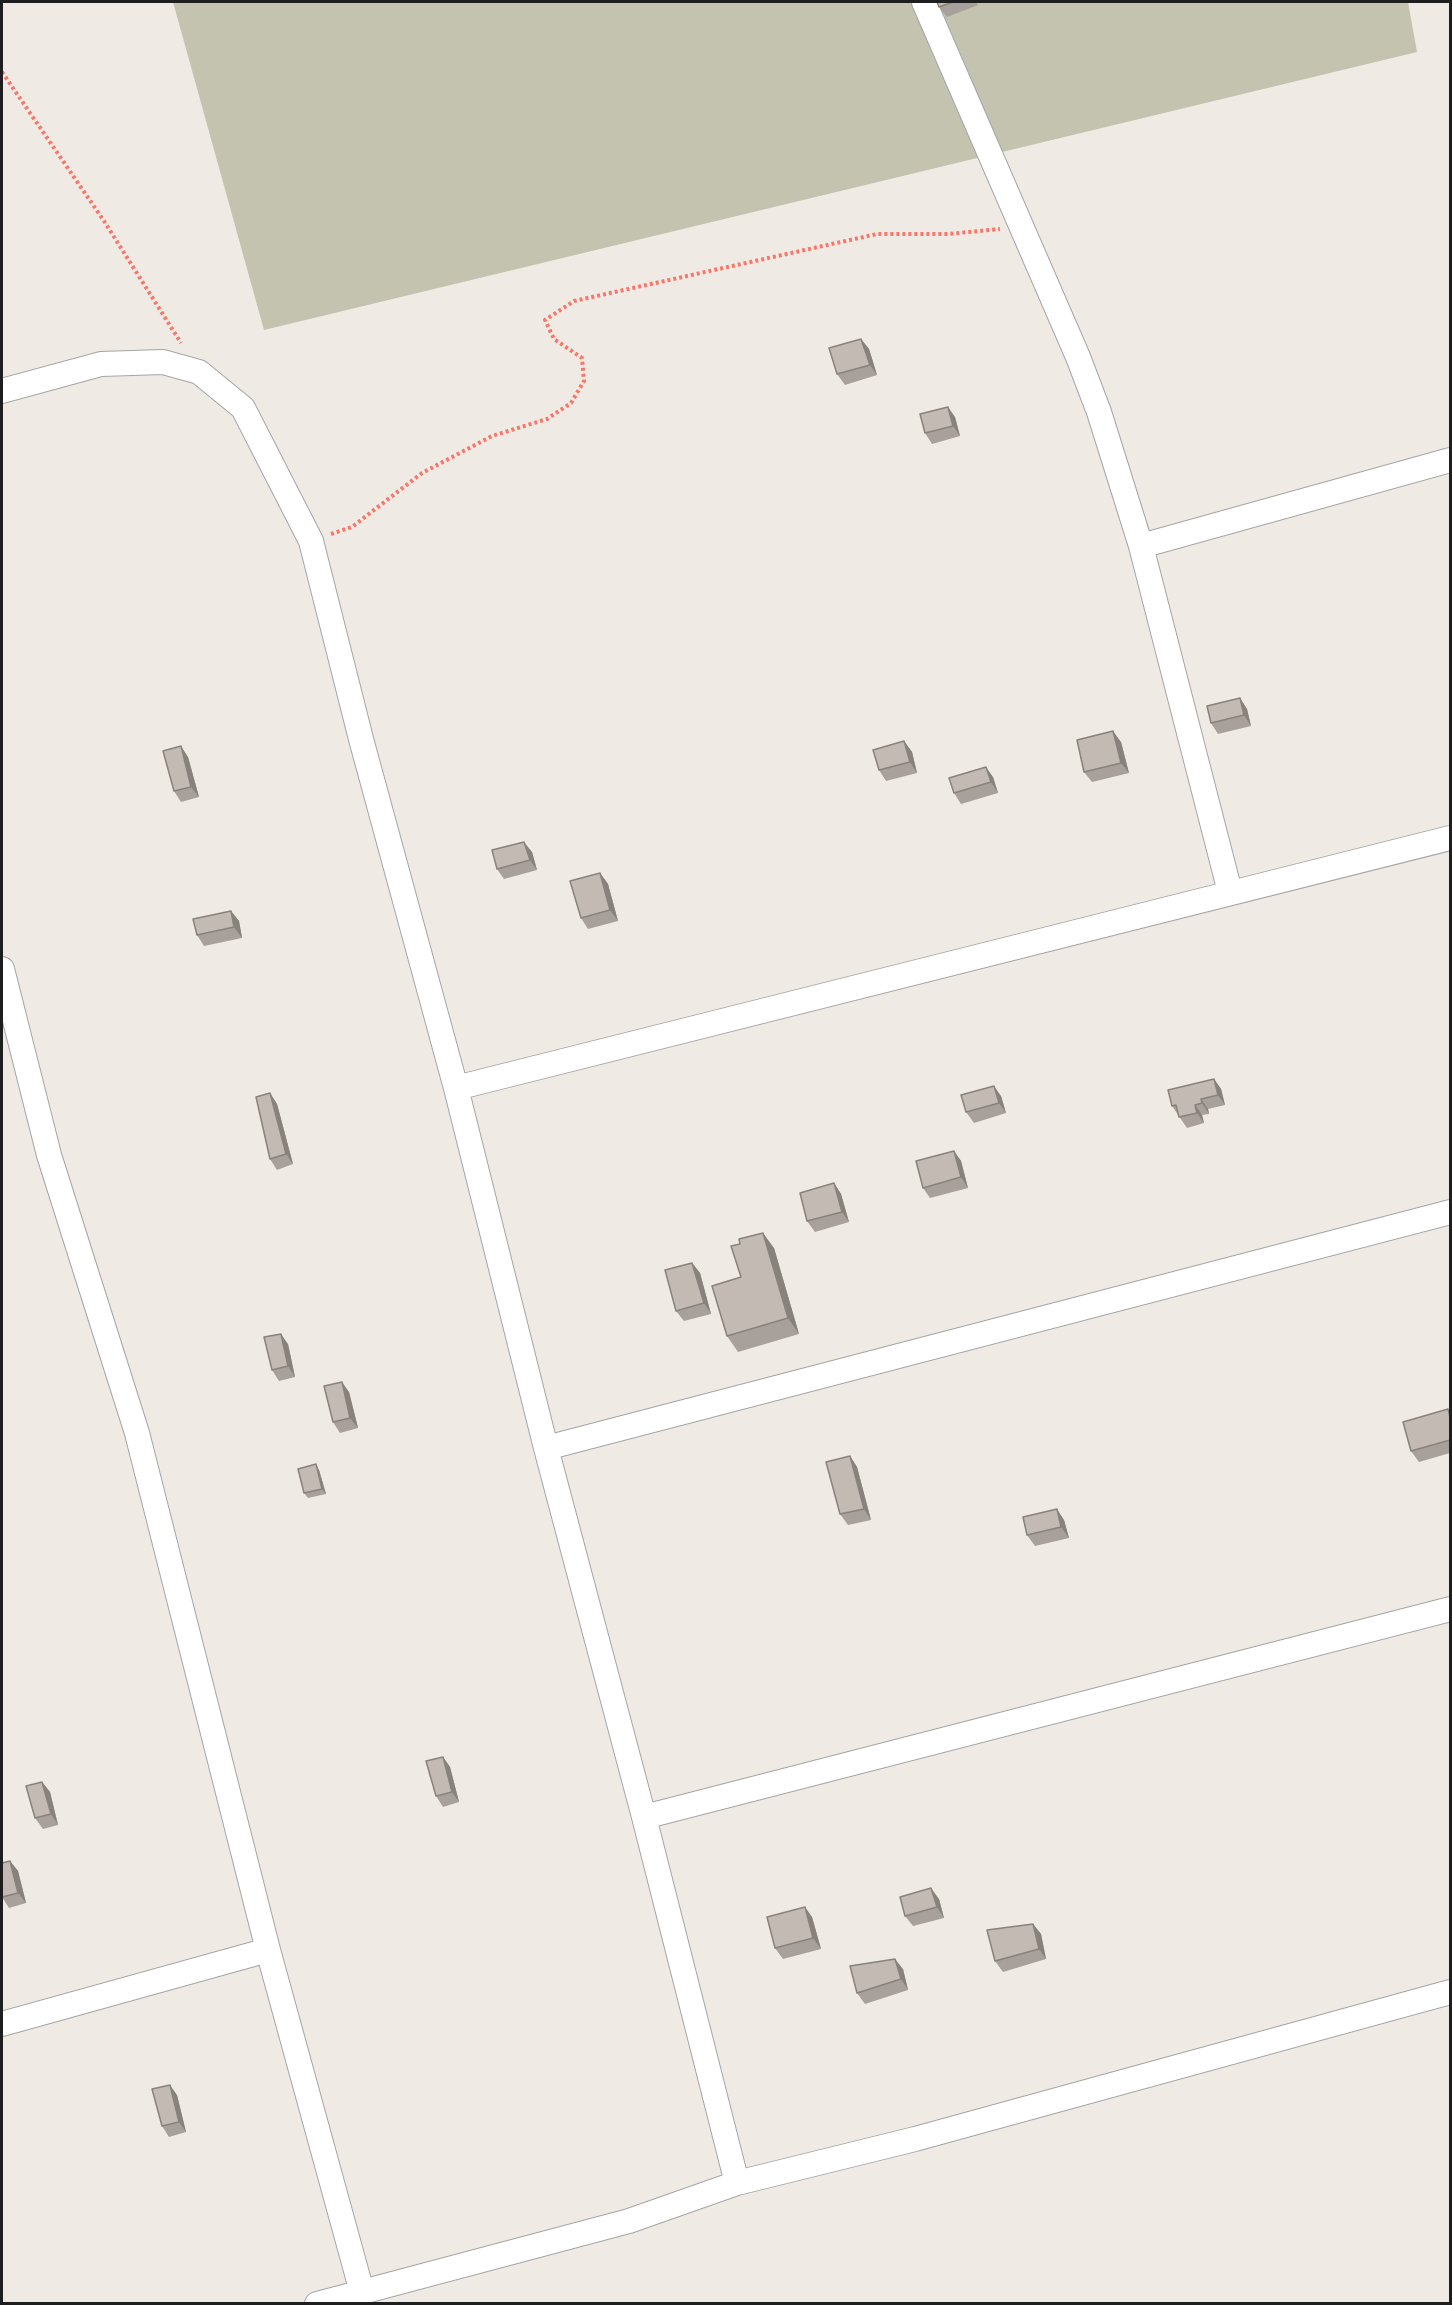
<!DOCTYPE html>
<html>
<head>
<meta charset="utf-8">
<style>
  body { margin:0 }
  #map { position:relative; width:1452px; height:2305px; overflow:hidden; background:#efebe4; font-family:Figtree,sans-serif }
  canvas { display:block }
  .frame { position:absolute; inset:0; border:3px solid #1e1e1e; pointer-events:none }
</style>
</head>
<body>
<div id="map">
<canvas width="1452" height="2305"></canvas>
<div class="frame"></div>
</div>
<script>
const ctx = document.querySelector('canvas').getContext('2d');
ctx.lineJoin = 'round';
function fill(path, color) { ctx.fillStyle = color; ctx.fill(path, 'evenodd'); }
const poly = rows => new Path2D(rows.map(r => 'M' + r).join(''));
function trace(path, color, width, dash) { ctx.strokeStyle = color; ctx.lineWidth = width; ctx.lineCap = dash ? 'butt' : 'round'; ctx.setLineDash(dash || []); ctx.stroke(path); }
fill(poly([
  [173,2,1408,2,1417,52,264,330]
]), '#c3c3af');
const street = poly([
  [924,2,1078,357,1099,412,1141,546,1230,892],
  [2,391,101,364,163,362,199,372,243,408,311,541,361,739,456,1088,546,1448,644,1817,737,2183],
  [1141,546,1450,460],
  [2,969,49,1155,137,1433,268,1950,362,2292],
  [456,1088,1450,838],
  [546,1448,1450,1212],
  [644,1817,1450,1609],
  [2,2024,268,1950],
  [317,2304,629,2221,737,2183,915,2139,1450,1992]
]);
trace(street, '#a5a5a5', 26);
trace(poly([
  [2,72,104,221,181,343],
  [331,534,352,527,422,473,492,436,547,419,571,403,584,381,582,358,554,339,545,320,574,301,877,234,948,234,1000,229]
]), '#f9766a', 4, [3, 3]);
trace(street, '#fff', 24);
fill(poly([
  [937,2,976,2,978,5,947,17,939,7],
  [861,339,869,349,877,375,845,385,837,374],
  [955,417,960,436,932,444,925,433],
  [1240,698,1247,709,1251,726,1218,734,1211,723],
  [904,741,912,752,917,773,886,781,879,770],
  [1121,742,1129,773,1092,782,1084,772],
  [188,757,199,797,181,802,174,791],
  [993,777,998,793,961,804,954,793],
  [532,852,537,870,504,879,497,869],
  [600,873,608,884,618,921,588,929,581,918],
  [231,911,239,921,242,938,204,946,197,935],
  [1214,1079,1221,1089,1225,1105,1208,1109,1209,1114,1202,1115,1204,1123,1187,1128,1172,1106],
  [270,1093,277,1104,293,1164,277,1170,270,1159],
  [1001,1096,1006,1113,974,1123,966,1112],
  [954,1151,961,1161,968,1188,930,1198,923,1188],
  [834,1183,841,1194,849,1222,815,1232,807,1221],
  [774,1248,799,1334,738,1352,727,1336,741,1277],
  [692,1263,700,1273,711,1314,684,1321,676,1311],
  [288,1344,295,1377,279,1381,272,1370],
  [349,1392,358,1428,340,1433,333,1422],
  [1450,1412,1450,1453,1419,1462,1411,1451],
  [850,1456,857,1467,871,1520,848,1525,840,1514],
  [319,1470,326,1494,308,1498,304,1493],
  [1064,1520,1069,1538,1035,1546,1027,1535],
  [443,1757,450,1767,459,1802,443,1807,436,1796],
  [42,1782,50,1792,58,1825,43,1829,35,1818],
  [10,1861,18,1871,26,1903,9,1908,2,1897],
  [939,1899,944,1918,913,1926,905,1916],
  [812,1917,821,1949,783,1959,775,1948],
  [1033,1924,1041,1934,1046,1959,1003,1972,995,1961],
  [903,1969,908,1990,865,2004,857,1993],
  [177,2095,186,2132,169,2137,162,2126]
]), '#a8a09a');
fill(poly([
  [861,339,869,349,877,375,870,365],
  [948,407,955,417,960,436,953,426],
  [1240,698,1247,709,1251,726,1244,715],
  [1113,731,1121,742,1129,773,1121,763],
  [904,741,912,752,917,773,910,762],
  [181,746,188,757,199,797,191,787],
  [986,767,993,777,998,793,991,782],
  [524,842,532,852,537,870,530,860],
  [600,873,608,884,618,921,610,910],
  [231,911,239,921,242,938,234,927],
  [1214,1079,1221,1089,1225,1105,1218,1095],
  [994,1086,1001,1096,1006,1113,999,1103],
  [270,1093,277,1104,293,1164,286,1154],
  [1201,1099,1208,1109,1209,1114,1202,1103],
  [1195,1105,1202,1115,1204,1123,1197,1113],
  [954,1151,961,1161,968,1188,961,1177],
  [834,1183,841,1194,849,1222,842,1212],
  [763,1233,774,1248,799,1334,788,1318],
  [692,1263,700,1273,711,1314,704,1303],
  [281,1334,288,1344,295,1377,288,1366],
  [342,1382,349,1392,358,1428,350,1418],
  [850,1456,857,1467,871,1520,864,1509],
  [316,1464,319,1470,326,1494,322,1489],
  [1057,1509,1064,1520,1069,1538,1061,1527],
  [443,1757,450,1767,459,1802,452,1792],
  [42,1782,50,1792,58,1825,51,1814],
  [10,1861,18,1871,26,1903,18,1893],
  [931,1888,939,1899,944,1918,937,1907],
  [805,1907,812,1917,821,1949,813,1938],
  [1033,1924,1041,1934,1046,1959,1039,1949],
  [895,1959,903,1969,908,1990,901,1979],
  [170,2085,177,2095,186,2132,179,2122]
]), '#88827d');
const building = poly([
  [937,2,953,2,939,7,937,2],
  [861,339,870,365,837,374,829,348,861,339],
  [948,407,953,426,925,433,920,414,948,407],
  [1240,698,1244,715,1211,723,1207,706,1240,698],
  [1113,731,1121,763,1084,772,1077,740,1113,731],
  [904,741,910,762,879,770,873,750,904,741],
  [181,746,191,787,174,791,163,751,181,746],
  [986,767,991,782,954,793,949,778,986,767],
  [524,842,530,860,497,869,492,850,524,842],
  [600,873,610,910,581,918,570,881,600,873],
  [231,911,234,927,197,935,193,919,231,911],
  [1214,1079,1218,1095,1201,1099,1202,1103,1195,1105,1197,1113,1179,1117,1176,1105,1172,1106,1168,1090,1214,1079],
  [994,1086,999,1103,966,1112,961,1095,994,1086],
  [270,1093,286,1154,270,1159,256,1097,270,1093],
  [954,1151,961,1177,923,1188,916,1161,954,1151],
  [834,1183,842,1212,807,1221,800,1193,834,1183],
  [763,1233,788,1318,727,1336,712,1286,741,1277,731,1246,740,1244,739,1239,763,1233],
  [692,1263,704,1303,676,1311,665,1270,692,1263],
  [281,1334,288,1366,272,1370,264,1337,281,1334],
  [342,1382,350,1418,333,1422,324,1386,342,1382],
  [1448,1409,1450,1417,1450,1440,1411,1451,1403,1422,1448,1409],
  [850,1456,864,1509,840,1514,826,1462,850,1456],
  [316,1464,322,1489,304,1493,298,1469,316,1464],
  [1057,1509,1061,1527,1027,1535,1023,1517,1057,1509],
  [443,1757,452,1792,436,1796,426,1761,443,1757],
  [42,1782,51,1814,35,1818,26,1786,42,1782],
  [10,1861,18,1893,2,1897,2,1863,10,1861],
  [931,1888,937,1907,905,1916,900,1897,931,1888],
  [805,1907,813,1938,775,1948,767,1917,805,1907],
  [1033,1924,1039,1949,995,1961,987,1930,1033,1924],
  [895,1959,901,1979,857,1993,850,1966,895,1959],
  [170,2085,179,2122,162,2126,152,2089,170,2085]
]);
fill(building, '#c3bab3');
trace(building, '#88827d', 1.5);
</script>
</body>
</html>
